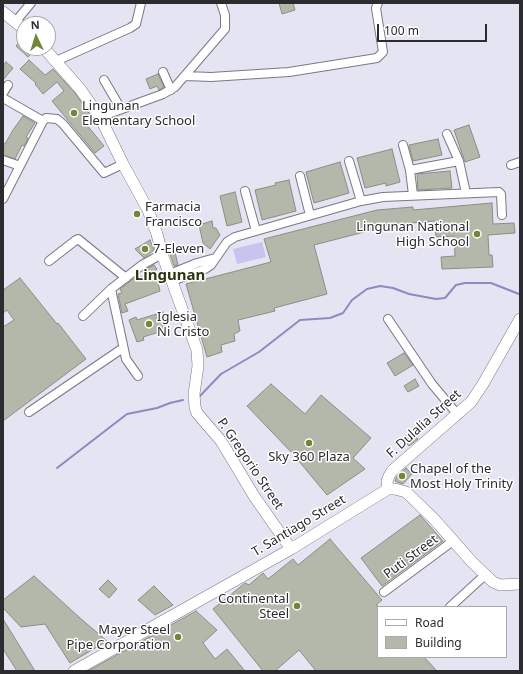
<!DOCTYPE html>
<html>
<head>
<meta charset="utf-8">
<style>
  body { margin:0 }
  #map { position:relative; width:523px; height:674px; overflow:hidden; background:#e5e4f2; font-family:"Noto Sans",sans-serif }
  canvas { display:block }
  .frame { position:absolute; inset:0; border:4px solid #2b2b30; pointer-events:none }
  .legend { position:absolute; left:377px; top:606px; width:130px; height:52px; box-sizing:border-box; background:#fff; border:1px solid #aaaaac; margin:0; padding:5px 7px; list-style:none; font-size:12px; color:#2b2b30 }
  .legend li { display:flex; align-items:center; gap:8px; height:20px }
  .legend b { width:20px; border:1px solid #aaaaac }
  .north { position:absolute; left:16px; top:16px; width:40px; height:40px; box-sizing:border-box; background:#fff; border:1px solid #aaaaac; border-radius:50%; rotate:356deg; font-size:11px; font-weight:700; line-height:16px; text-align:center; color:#2b2b30 }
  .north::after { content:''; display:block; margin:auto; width:14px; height:18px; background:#718636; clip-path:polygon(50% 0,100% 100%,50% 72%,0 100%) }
  .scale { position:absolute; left:377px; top:24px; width:110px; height:18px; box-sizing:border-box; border:2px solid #2b2b30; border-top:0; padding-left:5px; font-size:12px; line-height:14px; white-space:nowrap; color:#2b2b30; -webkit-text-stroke:3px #fff; paint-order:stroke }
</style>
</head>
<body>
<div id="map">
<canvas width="523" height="674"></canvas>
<div class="frame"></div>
<ul class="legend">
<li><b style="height:5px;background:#fff"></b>Road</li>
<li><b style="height:11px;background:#b4b8ab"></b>Building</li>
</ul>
<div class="north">N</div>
<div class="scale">100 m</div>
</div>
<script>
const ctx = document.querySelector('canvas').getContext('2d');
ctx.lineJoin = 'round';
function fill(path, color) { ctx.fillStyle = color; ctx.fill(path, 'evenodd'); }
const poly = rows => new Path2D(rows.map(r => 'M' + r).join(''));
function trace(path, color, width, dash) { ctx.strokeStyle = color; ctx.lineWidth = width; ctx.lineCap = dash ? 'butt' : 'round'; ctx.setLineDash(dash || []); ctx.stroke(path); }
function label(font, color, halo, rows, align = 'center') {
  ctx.font = font + ' "Noto Sans",sans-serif'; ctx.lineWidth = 3; ctx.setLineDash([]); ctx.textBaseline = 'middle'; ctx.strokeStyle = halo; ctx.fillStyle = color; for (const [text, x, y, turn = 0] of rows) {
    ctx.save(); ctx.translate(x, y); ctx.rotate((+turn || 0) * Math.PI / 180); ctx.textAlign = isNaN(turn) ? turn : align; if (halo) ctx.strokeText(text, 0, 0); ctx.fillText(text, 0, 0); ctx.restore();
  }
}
fill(poly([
  [262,242,266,257,237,264,233,249]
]), '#c8c4f0');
trace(poly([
  [198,398,221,374,259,352,300,320,330,318,343,313,352,300,367,289,380,286,393,288,409,294,436,299,445,298,456,285,465,283,491,283,519,294],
  [57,468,127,414,157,408,170,403,183,400]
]), '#8f89c0', 2);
const building = poly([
  [279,3,293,3,295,10,282,14,279,3],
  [24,36,24,48,36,48,28,57,16,46,24,36],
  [29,60,45,75,53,69,75,93,93,119,86,124,104,146,95,153,52,101,64,91,57,82,43,94,35,84,36,83,20,69,29,60],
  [6,62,13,68,3,80,3,66,6,62],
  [158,74,164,87,159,90,157,86,150,89,146,79,158,74],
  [23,116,35,123,26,137,28,138,24,146,22,145,15,159,3,155,3,144,5,144,13,130,23,116],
  [469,125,480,157,465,162,454,130,469,125],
  [438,139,442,155,413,161,409,145,438,139],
  [392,149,400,182,386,186,386,183,365,188,357,158,392,149],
  [340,162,349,193,314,203,306,172,340,162],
  [450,171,452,188,418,190,417,174,450,171],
  [289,180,296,211,262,220,255,190,276,185,275,183,289,180],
  [235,192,242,222,227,226,220,196,235,192],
  [492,203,493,224,514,223,515,233,488,235,489,255,492,255,493,267,442,269,441,257,455,256,454,236,436,237,435,221,375,226,376,229,314,245,327,294,274,308,275,311,238,320,240,331,234,334,235,341,221,345,222,352,207,357,186,284,271,262,264,239,377,210,413,207,413,210,492,203],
  [212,221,213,228,216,228,220,235,210,249,203,243,199,225,212,221],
  [150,240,154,250,144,258,135,249,150,240],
  [168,248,174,248,178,265,174,266,168,248],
  [154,265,157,269,155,271,160,291,125,304,128,311,122,313,118,294,122,293,120,289,133,279,149,275,145,269,154,265],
  [20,278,57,324,58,323,86,359,3,421,3,327,14,320,7,310,3,313,3,290,20,278],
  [163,312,169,329,143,337,144,340,137,342,129,320,136,317,137,320,163,312],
  [404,353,413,365,395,376,387,363,404,353],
  [415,379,419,386,408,392,404,386,415,379],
  [271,384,305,414,321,395,371,438,353,458,365,469,327,495,293,454,247,406,271,384],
  [410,431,418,439,409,446,402,439,410,431],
  [406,468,412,474,403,484,397,482,395,481,397,476,406,468],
  [420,515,443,541,382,586,361,558,420,515],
  [330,539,382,600,376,605,378,606,378,657,424,657,437,671,316,671,299,650,275,671,263,671,213,609,245,583,249,585,263,573,268,579,293,559,298,565,330,539],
  [34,576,80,618,107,641,70,663,45,624,21,627,3,608,3,600,34,576],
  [108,580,117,589,109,598,99,589,108,580],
  [154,586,173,605,155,615,138,600,154,586],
  [196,611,217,630,203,643,215,659,227,649,245,671,88,671,196,611],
  [3,619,35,671,17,671,3,649,3,619]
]);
fill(building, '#b4b8ab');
trace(building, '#8a8e82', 1);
const street = poly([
  [16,21,31,3],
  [56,61,130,28,136,24,141,3],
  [163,72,171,90],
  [186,76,211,77,289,72,377,58,383,52,376,8,378,3],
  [104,80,121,109],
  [3,93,8,85],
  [3,98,43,121],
  [100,117,163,94,175,87,225,29,225,15,221,3],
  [447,134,459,161,466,193],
  [403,145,410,170,413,195],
  [3,160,20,166],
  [349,161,361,201],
  [511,165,520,162],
  [410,170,459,161],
  [300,176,310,215],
  [245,191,256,231],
  [3,199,43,121,46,118,57,119,63,124,104,173,123,164],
  [49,261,76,240,78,239,126,278],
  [170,274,197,263,215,258],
  [172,281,205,269,211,265,227,242,235,237,361,201,383,197,499,192,501,194,502,215],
  [111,289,126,359,138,376],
  [83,316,111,289,142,265,162,254],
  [388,319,432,384,458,415],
  [29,412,123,348],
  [384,592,453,541],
  [450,607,485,575]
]);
const secondary = poly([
  [3,12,24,29],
  [44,48,80,89,100,117,123,164,148,210,157,234,162,254,197,350,198,366,194,394,195,407,197,413,221,441,254,496,291,549],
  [388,489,387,481,389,476,392,471,471,402,483,384,520,319],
  [74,671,291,549,388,489,395,489,406,492,434,519,472,562,493,582,500,585,520,584]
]);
trace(street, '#797884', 10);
trace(secondary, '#797884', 12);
trace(street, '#fff', 8);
trace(secondary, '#fff', 11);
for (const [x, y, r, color] of [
  [74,113,4,"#718636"],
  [137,214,4,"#718636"],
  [477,234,4,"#718636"],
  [145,249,4,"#718636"],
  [149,324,4,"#718636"],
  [309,443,4,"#718636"],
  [402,476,4,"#718636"],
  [297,606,4,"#718636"],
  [178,637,4,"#718636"]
]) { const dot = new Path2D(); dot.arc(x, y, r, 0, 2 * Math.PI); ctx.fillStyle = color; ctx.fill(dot); trace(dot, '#fff', 1.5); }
label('13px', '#2b2b30', '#fff', [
  ["Lingunan",82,106],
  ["Elementary School",82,121],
  ["Farmacia",145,207],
  ["Francisco",145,222],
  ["Lingunan National",469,227,"right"],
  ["High School",469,242,"right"],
  ["7-Eleven",153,249],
  ["Iglesia",157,317],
  ["Ni Cristo",157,332],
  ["Sky 360 Plaza",309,457,"center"],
  ["Chapel of the",410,469],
  ["Most Holy Trinity",410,484],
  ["Continental",289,599,"right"],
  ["Steel",289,614,"right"],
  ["Mayer Steel",170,630,"right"],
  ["Pipe Corporation",170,645,"right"]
], 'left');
label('13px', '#2b2b30', '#fff', [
  ["F. Dulalia Street",424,424,-42],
  ["P. Gregorio Street",250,464,56],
  ["T. Santiago Street",299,526,-31],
  ["Puti Street",411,557,-37]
]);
label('bold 15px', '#2b350f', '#fff', [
  ["Lingunan",170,276]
]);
</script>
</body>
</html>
